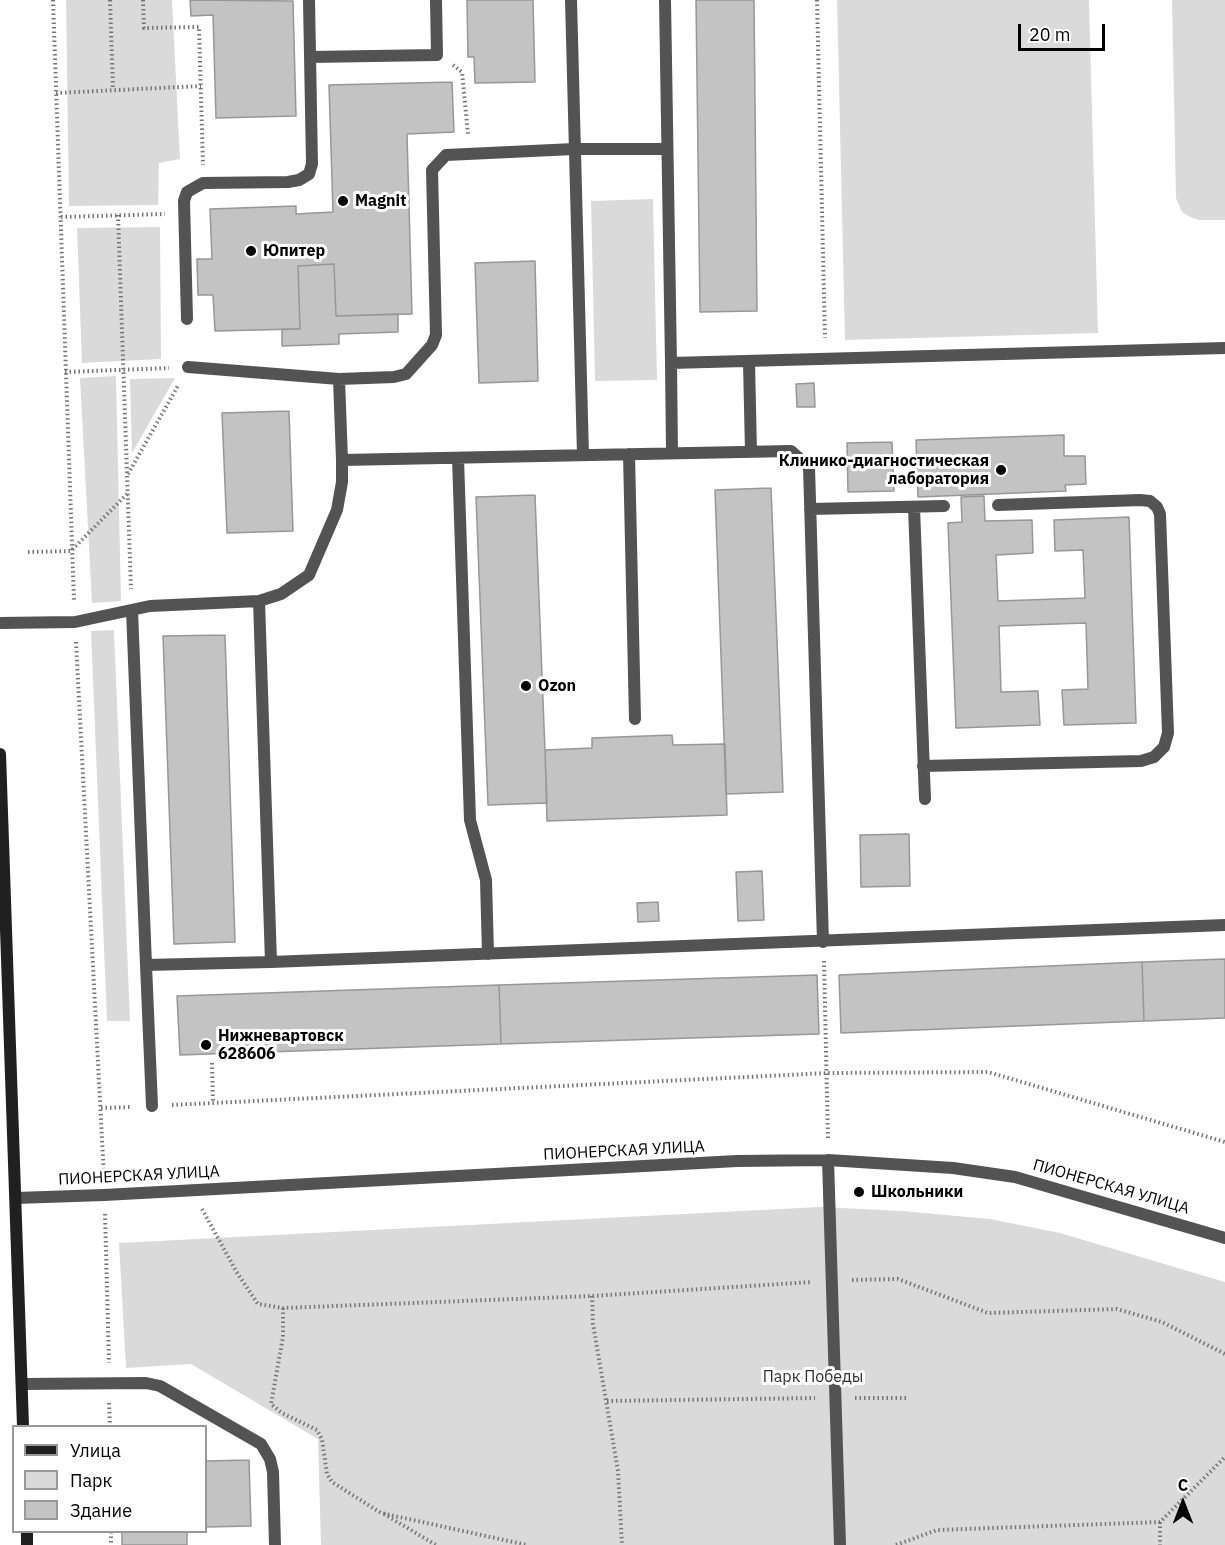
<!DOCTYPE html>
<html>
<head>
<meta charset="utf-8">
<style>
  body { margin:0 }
  #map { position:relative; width:1225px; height:1545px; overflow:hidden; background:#fff; font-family:"IBM Plex Sans",sans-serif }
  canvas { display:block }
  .legend { position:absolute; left:12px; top:1425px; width:195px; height:108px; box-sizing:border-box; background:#fff; border:2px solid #999; margin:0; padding:8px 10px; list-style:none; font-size:18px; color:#000 }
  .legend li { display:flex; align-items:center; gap:12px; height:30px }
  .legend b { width:30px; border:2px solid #999 }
  .north { position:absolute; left:1153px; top:1473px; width:60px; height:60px; -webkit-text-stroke:4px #fff; paint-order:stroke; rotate:0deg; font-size:16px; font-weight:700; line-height:24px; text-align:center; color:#000 }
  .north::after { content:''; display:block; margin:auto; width:21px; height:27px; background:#000; clip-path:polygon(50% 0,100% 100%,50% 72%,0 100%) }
  .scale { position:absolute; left:1018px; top:24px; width:87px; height:27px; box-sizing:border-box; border:3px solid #000; border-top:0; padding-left:8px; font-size:18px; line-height:21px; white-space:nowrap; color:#000; -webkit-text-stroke:4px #fff; paint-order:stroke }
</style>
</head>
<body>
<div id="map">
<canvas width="1225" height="1545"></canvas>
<ul class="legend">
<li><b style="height:8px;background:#202020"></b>Улица</li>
<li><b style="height:16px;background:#dadada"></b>Парк</li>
<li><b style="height:16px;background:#c3c3c3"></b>Здание</li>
</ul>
<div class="north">С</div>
<div class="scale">20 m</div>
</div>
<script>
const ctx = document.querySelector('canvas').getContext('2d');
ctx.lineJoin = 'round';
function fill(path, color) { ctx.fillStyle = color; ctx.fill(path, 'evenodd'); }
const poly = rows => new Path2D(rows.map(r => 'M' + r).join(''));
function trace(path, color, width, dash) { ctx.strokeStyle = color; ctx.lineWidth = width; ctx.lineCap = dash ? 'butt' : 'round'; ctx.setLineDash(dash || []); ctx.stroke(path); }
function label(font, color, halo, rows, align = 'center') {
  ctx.font = font + ' "IBM Plex Sans",sans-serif'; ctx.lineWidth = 6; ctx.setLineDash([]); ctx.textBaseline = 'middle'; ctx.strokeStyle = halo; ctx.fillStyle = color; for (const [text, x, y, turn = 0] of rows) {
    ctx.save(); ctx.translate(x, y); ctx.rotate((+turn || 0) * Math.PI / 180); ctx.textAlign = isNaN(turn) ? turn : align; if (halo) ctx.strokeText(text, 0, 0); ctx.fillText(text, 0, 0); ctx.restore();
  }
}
fill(poly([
  [66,0,172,0,180,159,159,163,158,205,69,206],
  [837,0,1089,0,1098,333,845,340],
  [1172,0,1225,0,1225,220,1199,220,1190,217,1182,212,1176,198],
  [653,199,657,380,595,381,591,201],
  [160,227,161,359,82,363,77,228],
  [116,376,121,601,92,603,80,378],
  [175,378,132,453,130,379],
  [114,630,130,1021,107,1021,91,631],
  [820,1207,902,1211,990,1219,1060,1233,1225,1282,1225,1545,321,1545,318,1439,191,1364,126,1368,119,1243]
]), '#dadada');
const building = poly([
  [190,0,293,1,296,116,216,118,213,15,191,16,190,0],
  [467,0,533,0,535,82,475,83,474,57,468,57,467,0],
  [696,0,754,0,757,311,700,312,696,0],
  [452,82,454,132,407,134,412,314,336,316,334,264,298,266,300,329,215,331,213,295,198,295,197,259,212,259,210,209,296,206,296,214,333,212,329,85,452,82],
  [535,261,538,381,479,383,475,263,535,261],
  [334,264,336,316,398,314,398,332,339,334,339,344,282,346,282,329,300,329,298,266,334,264],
  [814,383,815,407,797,407,796,384,814,383],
  [289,411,293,531,227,533,222,413,289,411],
  [1064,435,1064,456,1085,456,1086,484,1065,485,1066,491,918,497,916,440,1064,435],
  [892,442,894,491,848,492,847,443,892,442],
  [771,488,783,792,726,794,715,490,771,488],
  [535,495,547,803,488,805,476,497,535,495],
  [984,496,985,521,1032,520,1033,553,996,555,998,601,1085,598,1083,550,1055,551,1054,520,1129,517,1136,723,1064,725,1062,690,1088,689,1086,623,999,626,1001,692,1038,691,1040,725,956,728,948,523,962,522,961,497,984,496],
  [225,635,235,942,174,944,163,636,225,635],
  [672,735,673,745,725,744,727,815,547,821,545,750,592,748,592,738,672,735],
  [909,834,910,886,861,887,860,835,909,834],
  [762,871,764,920,738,921,736,872,762,871],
  [658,902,659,921,638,922,637,903,658,902],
  [1225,959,1225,1018,1144,1021,1142,962,1225,959],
  [1142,962,1144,1021,841,1033,839,975,1142,962],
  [817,975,819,1034,501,1044,499,985,817,975],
  [499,985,501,1044,180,1055,177,996,499,985],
  [249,1460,251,1526,206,1527,206,1461,249,1460],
  [122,1532,187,1532,187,1545,122,1545,122,1532]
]);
fill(building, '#c3c3c3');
trace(building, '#979797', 1.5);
trace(poly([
  [53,0,74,602],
  [110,0,113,89],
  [143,0,144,28,199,27,203,165],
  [817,0,825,338],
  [453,65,462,72,468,134],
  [56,93,201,86],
  [118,215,131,589],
  [61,217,165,214],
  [65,372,169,368],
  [128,474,179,384],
  [28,552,71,551,127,494],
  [76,642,104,1177],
  [824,961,828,1139],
  [212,1063,213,1103],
  [172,1105,828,1073,988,1072,1225,1142],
  [101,1108,131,1107],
  [202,1209,236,1271,258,1304,283,1308,592,1296,812,1282],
  [105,1214,109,1363],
  [852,1280,898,1279,988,1313,1117,1309,1162,1322,1225,1354],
  [592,1296,593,1324,618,1471,622,1545],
  [283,1308,283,1337,271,1404,282,1413,317,1430,322,1439,327,1474,332,1482,381,1513,527,1545],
  [855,1398,906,1398],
  [607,1401,815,1398],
  [109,1403,110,1426],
  [384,1514,436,1545],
  [1160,1522,1160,1545],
  [111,1532,111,1545],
  [896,1545,937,1530,1160,1522,1225,1457]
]), '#757575', 4, [1.5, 3]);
trace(poly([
  [571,0,583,455],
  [665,0,671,363],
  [310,57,437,55,436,0],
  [187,319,184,201,187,192,203,183,288,182,299,180,309,174,312,164,309,0],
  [749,362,751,452],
  [188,367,339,379,342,460,791,451,809,467,823,942],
  [339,379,394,377,406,374,432,345,436,335,432,170,446,155,574,149,667,149],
  [672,453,671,363,1225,348],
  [629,454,635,719],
  [458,458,470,820,486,880,488,954],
  [914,507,925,799],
  [810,509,944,506],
  [259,601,281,594,309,575,337,510,342,482,342,460],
  [132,610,146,965,271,962],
  [0,623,75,622,150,606,259,601,271,962,1225,925],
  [923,766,1141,761,1154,757,1164,747,1168,733,1160,514,1157,507,1150,501,1140,500,998,505],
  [146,965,152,1106],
  [22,1384,146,1383,160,1386,261,1444,270,1459,273,1472,275,1545]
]), '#535353', 12);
trace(poly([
  [828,1160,840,1545],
  [104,1195,737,1161,828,1160,953,1168,1015,1177,1225,1238]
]), '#535353', 12);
trace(poly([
  [16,1198,104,1195]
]), '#535353', 12);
trace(poly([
  [0,754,23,1426],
  [27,1532,27,1545]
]), '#202020', 12);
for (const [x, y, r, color] of [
  [343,201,6,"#000"],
  [251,251,6,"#000"],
  [1001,470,6,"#000"],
  [526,686,6,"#000"],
  [206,1045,6,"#000"],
  [859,1192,6,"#000"]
]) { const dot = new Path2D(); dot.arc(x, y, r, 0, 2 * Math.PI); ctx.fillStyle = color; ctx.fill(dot); trace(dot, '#fff', 2); }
label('bold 16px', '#000', '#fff', [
  ["Magnit",355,201],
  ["Юпитер",263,251],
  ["Клинико-диагностическая",989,461,"right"],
  ["лаборатория",989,479,"right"],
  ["Ozon",538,686],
  ["Нижневартовск",218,1036],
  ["628606",218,1054],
  ["Школьники",871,1192]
], 'left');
label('16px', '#000', '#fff', [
  ["ПИОНЕРСКАЯ УЛИЦА",624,1151,-3],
  ["ПИОНЕРСКАЯ УЛИЦА",139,1176,-3],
  ["ПИОНЕРСКАЯ УЛИЦА",1111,1187,16]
]);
label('16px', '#313131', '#fff', [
  ["Парк Победы",813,1377]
]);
</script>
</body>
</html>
